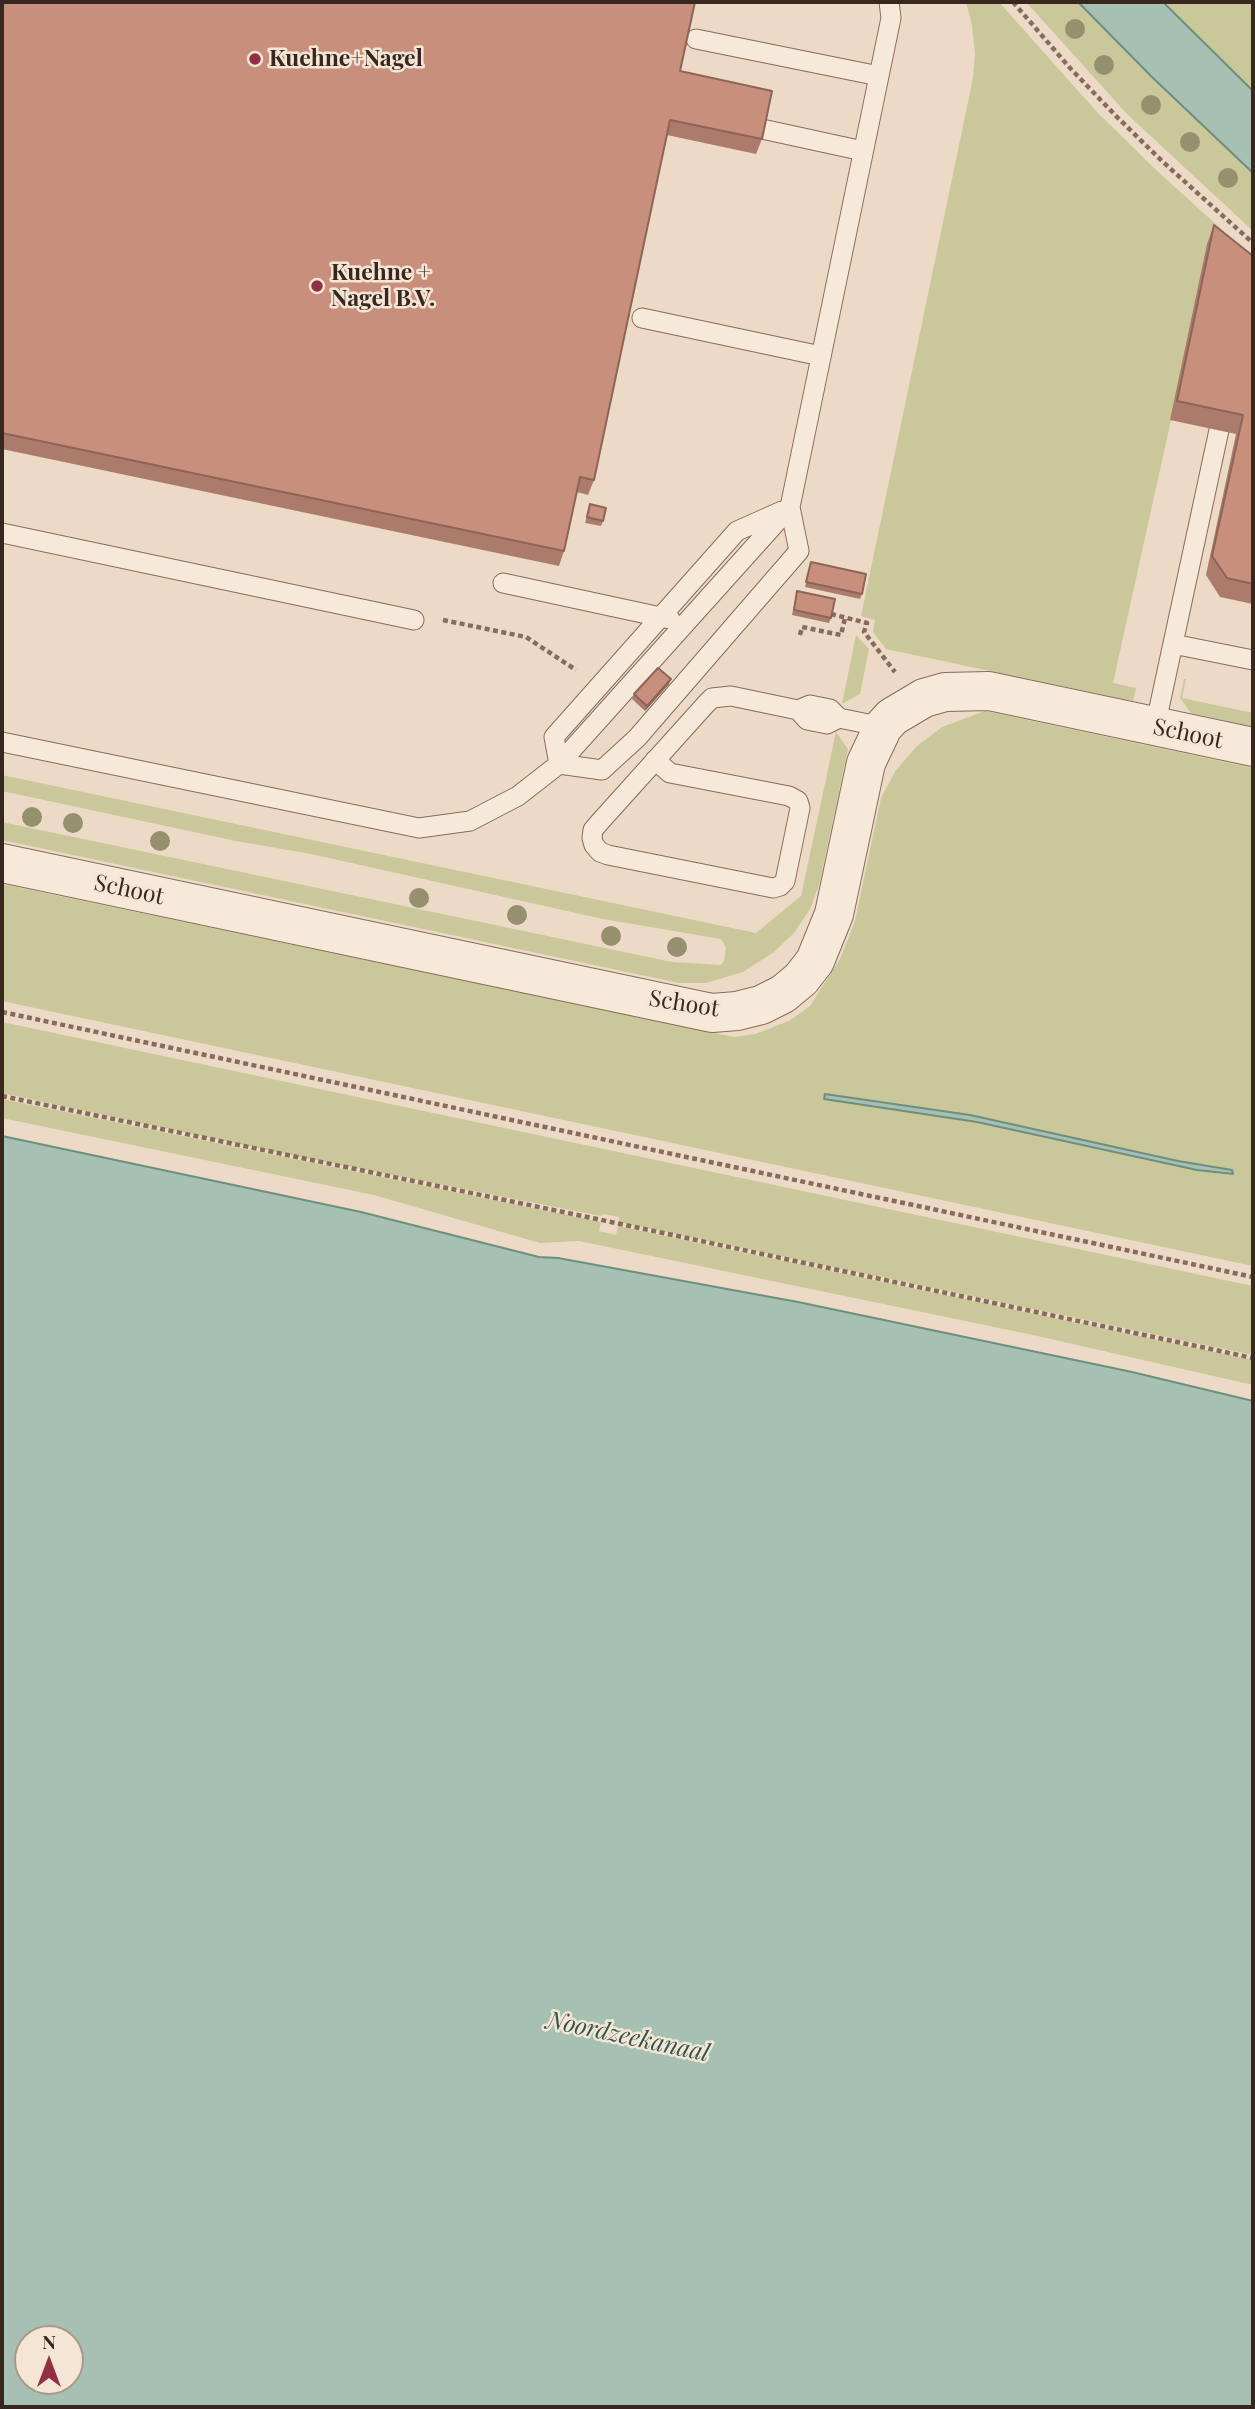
<!DOCTYPE html>
<html>
<head>
<meta charset="utf-8">
<style>
  body { margin:0 }
  #map { position:relative; width:1255px; height:2409px; overflow:hidden; background:#ecdac6; font-family:"Playfair Display",serif }
  canvas { display:block }
  .frame { position:absolute; inset:0; border:4px solid #38271f; pointer-events:none }
  .north { position:absolute; left:14px; top:2325px; width:70px; height:70px; box-sizing:border-box; background:#f4e5d5; border:2px solid #a9998c; border-radius:50%; rotate:0deg; font-size:19px; font-weight:700; line-height:28px; text-align:center; color:#38271f }
  .north::after { content:''; display:block; margin:auto; width:24px; height:32px; background:#932f42; clip-path:polygon(50% 0,100% 100%,50% 72%,0 100%) }
</style>
</head>
<body>
<div id="map">
<canvas width="1255" height="2409"></canvas>
<div class="frame"></div>
<div class="north">N</div>
</div>
<script>
const ctx = document.querySelector('canvas').getContext('2d');
ctx.lineJoin = 'round';
function fill(path, color) { ctx.fillStyle = color; ctx.fill(path, 'evenodd'); }
const poly = rows => new Path2D(rows.map(r => 'M' + r).join(''));
function trace(path, color, width, dash) { ctx.strokeStyle = color; ctx.lineWidth = width; ctx.lineCap = dash ? 'butt' : 'round'; ctx.setLineDash(dash || []); ctx.stroke(path); }
function label(font, color, halo, rows, align = 'center') {
  ctx.font = font + ' "Playfair Display",serif'; ctx.lineWidth = 5; ctx.setLineDash([]); ctx.textBaseline = 'middle'; ctx.strokeStyle = halo; ctx.fillStyle = color; for (const [text, x, y, turn = 0] of rows) {
    ctx.save(); ctx.translate(x, y); ctx.rotate((+turn || 0) * Math.PI / 180); ctx.textAlign = isNaN(turn) ? turn : align; if (halo) ctx.strokeText(text, 0, 0); ctx.fillText(text, 0, 0); ctx.restore();
  }
}
fill(poly([
  [966,2,999,2,1096,111,1154,168,1253,258,1171,420,1113,683,1136,688,1133,701,886,649,873,632,875,620,861,616,973,78,975,54,972,25],
  [1026,2,1078,2,1153,78,1253,173,1253,231,1127,114],
  [1163,2,1253,2,1253,91,1229,69],
  [856,635,869,649,860,694,842,704],
  [1184,679,1186,679,1182,698,1253,713,1253,727,1191,713,1180,698],
  [985,711,1253,768,1253,1266,2,1001,2,884,734,1037,755,1034,789,1021,810,1006,840,959,855,921,881,798,896,770,917,746,942,727],
  [824,1099,880,1101,970,1115,1178,1161,1232,1170,1230,1175,1197,1170,977,1122],
  [836,732,848,749,819,885,810,909,794,933,774,952,743,972,706,983,679,983,2,840,2,822,672,962,721,965,724,961,726,947,721,939,603,919,311,854,236,841,2,791,2,775,756,933,801,896],
  [2,1022,1253,1286,1253,1355,619,1222,619,1217,603,1214,601,1216,291,1155,2,1093],
  [2,1099,601,1222,599,1231,616,1235,618,1226,1253,1360,1253,1385,1033,1335,579,1241,540,1243,374,1195,2,1118]
]), '#cac79a');
const water = poly([
  [1078,2,1163,2,1253,91,1253,173,1153,78,1078,2],
  [825,1094,970,1115,1178,1161,1232,1170,1233,1174,1197,1170,977,1122,824,1099,825,1094],
  [2,1136,361,1212,539,1257,558,1258,798,1302,1132,1372,1253,1401,1253,2407,2,2407,2,1136],
  [28,2339,70,2339,70,2381,28,2381,28,2339]
]);
fill(water, '#a7c0b4');
trace(water, '#6e8e80', 2);
const lane = poly([
  [696,39,879,76],
  [762,129,863,151],
  [642,318,821,356],
  [2,533,414,620],
  [503,583,670,619],
  [1173,644,1253,660],
  [798,710,807,720,827,724,839,718],
  [1155,727,1219,430],
  [2,742,419,828,470,821,518,796,559,764,790,507],
  [655,760,670,773,789,796,798,801,800,808,785,881,780,886,773,888,608,855,600,852,594,845,592,838,593,830,598,824,706,704,712,698,731,696,798,710,810,705,830,709,839,718,883,727],
  [559,764,602,770,637,738,799,551,790,507,891,18,889,2],
  [559,764,554,737,737,531,782,511]
]);
const street = poly([
  [2,863,712,1013,737,1011,761,1005,783,994,801,979,815,961,834,914,866,763,883,727,892,717,924,698,945,692,989,691,1253,747]
]);
trace(lane, '#876b5c', 21);
trace(street, '#876b5c', 40);
trace(poly([
  [1013,2,1070,68,1117,117,1163,162,1253,243],
  [831,614,867,623,864,632,895,672],
  [443,620,526,637,576,670],
  [800,635,802,627,841,635,845,618],
  [2,1012,1253,1277],
  [2,1096,597,1219,1253,1358]
]), '#876b5c', 4.5, [5, 3.5]);
trace(lane, '#f7e9d9', 19);
trace(street, '#f7e9d9', 38);
ctx.fillStyle = '#96906f';
for (const [x, y] of [
  [1075,29],
  [1104,65],
  [1151,105],
  [1190,142],
  [1228,178],
  [32,817],
  [73,823],
  [160,841],
  [419,898],
  [517,915],
  [611,936],
  [677,947]
]) { ctx.beginPath(); ctx.arc(x, y, 10, 0, 2 * Math.PI); ctx.fill(); }
fill(poly([
  [2,2,680,71,762,139,756,154,667,135,594,480,588,495,577,492,564,551,559,566,2,449],
  [1214,225,1253,256,1253,604,1220,597,1206,575,1236,434,1170,420,1207,244],
  [590,504,603,521,601,526,585,523],
  [811,562,862,594,860,599,805,587],
  [797,591,831,618,829,623,792,615],
  [669,684,645,711,632,699,634,694]
]), '#ad7b6c');
fill(poly([
  [671,679,669,684,645,711,647,706]
]), '#8d6458');
const building = poly([
  [2,2,695,2,680,71,772,91,762,139,670,120,594,480,580,477,564,551,2,433,2,2],
  [1214,225,1253,256,1253,584,1227,578,1212,556,1243,415,1177,401,1214,225],
  [590,504,606,508,603,521,587,517,590,504],
  [811,562,866,574,862,594,806,582,811,562],
  [797,591,835,599,831,618,794,610,797,591],
  [658,668,671,679,647,706,634,694,658,668]
]);
fill(building, '#c98f7d');
trace(building, '#8d6458', 2);
for (const [x, y, r, color] of [
  [255,59,7,"#932f42"],
  [317,286,7,"#932f42"]
]) { const dot = new Path2D(); dot.arc(x, y, r, 0, 2 * Math.PI); ctx.fillStyle = color; ctx.fill(dot); trace(dot, '#f4e5d5', 2.5); }
label('bold 23px', '#38271f', '#f4e5d5', [
  ["Kuehne+Nagel",269,59],
  ["Kuehne +",331,273],
  ["Nagel B.V.",331,299]
], 'left');
label('23px', '#38271f', '#f4e5d5', [
  ["Schoot",1188,734,12],
  ["Schoot",129,890,12],
  ["Schoot",684,1004,9]
]);
label('italic 24px', '#2f574d', '#f4e5d5', [
  ["Noordzeekanaal",628,2037,12]
]);
</script>
</body>
</html>
